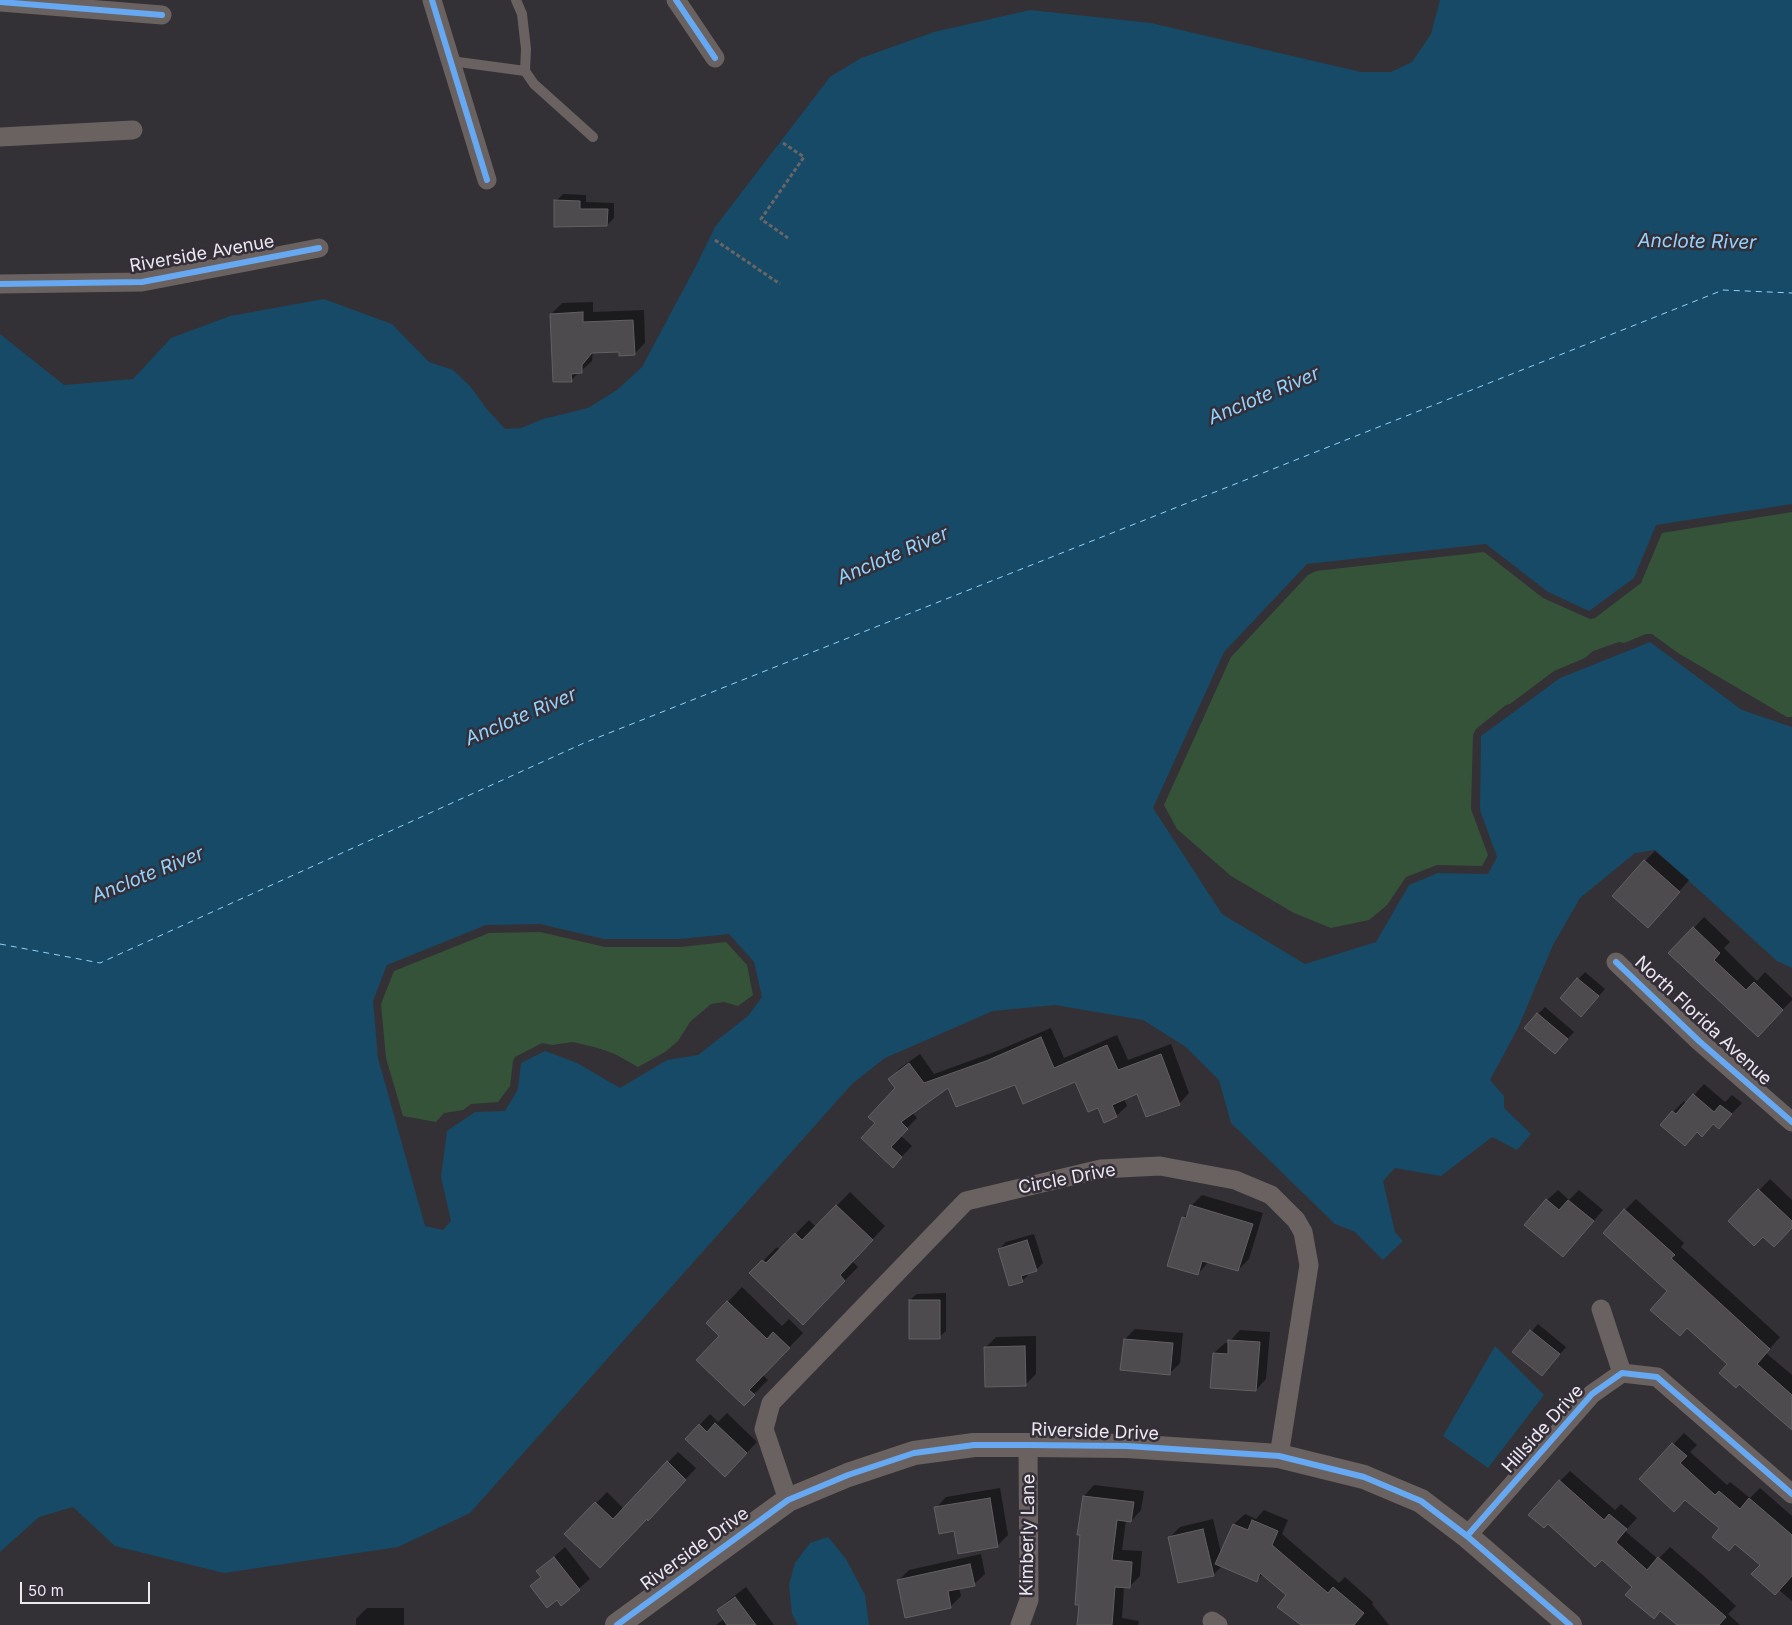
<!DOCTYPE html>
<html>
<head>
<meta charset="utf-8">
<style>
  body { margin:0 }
  #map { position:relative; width:1792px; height:1625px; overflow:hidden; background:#343136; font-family:Inter,sans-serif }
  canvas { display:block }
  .scale { position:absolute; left:20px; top:1582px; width:130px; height:22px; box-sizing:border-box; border:2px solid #ebe8ef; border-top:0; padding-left:6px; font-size:15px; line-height:18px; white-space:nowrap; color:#ebe8ef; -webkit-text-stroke:4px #342e39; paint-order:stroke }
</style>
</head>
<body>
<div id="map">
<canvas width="1792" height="1625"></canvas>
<div class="scale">50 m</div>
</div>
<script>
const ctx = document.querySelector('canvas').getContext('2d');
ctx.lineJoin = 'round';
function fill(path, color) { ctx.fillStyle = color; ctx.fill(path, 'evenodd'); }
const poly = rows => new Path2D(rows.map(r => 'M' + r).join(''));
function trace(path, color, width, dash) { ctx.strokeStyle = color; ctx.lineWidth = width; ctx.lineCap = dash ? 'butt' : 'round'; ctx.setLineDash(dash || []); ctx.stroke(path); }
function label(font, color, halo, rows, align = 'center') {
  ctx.font = font + ' Inter,sans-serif'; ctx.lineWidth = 5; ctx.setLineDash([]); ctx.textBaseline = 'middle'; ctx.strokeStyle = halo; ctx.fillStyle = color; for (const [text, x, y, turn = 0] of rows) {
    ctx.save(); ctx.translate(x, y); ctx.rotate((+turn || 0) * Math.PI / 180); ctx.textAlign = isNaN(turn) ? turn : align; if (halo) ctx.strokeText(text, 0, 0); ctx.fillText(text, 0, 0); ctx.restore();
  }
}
fill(poly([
  [1792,512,1792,717,1787,717,1678,653,1652,634,1646,634,1624,643,1619,642,1593,651,1585,658,1554,671,1510,704,1506,705,1476,729,1473,735,1471,809,1488,855,1482,866,1437,865,1406,877,1387,905,1369,920,1331,928,1294,913,1231,876,1177,829,1164,805,1231,657,1308,575,1316,571,1484,552,1543,598,1590,619,1595,618,1641,583,1662,533],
  [540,932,605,947,681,947,726,942,747,965,753,995,738,1006,724,1002,711,1004,690,1022,678,1041,665,1052,638,1067,615,1054,598,1048,573,1042,552,1045,542,1043,515,1057,513,1061,510,1086,498,1102,471,1104,463,1110,444,1113,436,1122,403,1116,386,1058,381,1004,394,971,489,933]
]), '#355339');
fill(poly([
  [1440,0,1792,0,1792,504,1656,525,1634,578,1589,611,1548,592,1486,544,1307,564,1224,652,1153,808,1222,914,1305,964,1376,942,1409,885,1438,873,1488,874,1497,857,1480,810,1481,736,1560,678,1650,642,1742,710,1792,727,1792,968,1777,961,1655,850,1635,853,1580,898,1553,945,1518,1028,1490,1080,1504,1096,1504,1108,1531,1134,1517,1150,1492,1137,1441,1176,1395,1168,1383,1181,1395,1232,1403,1241,1383,1260,1355,1232,1335,1224,1231,1123,1219,1080,1186,1047,1143,1020,1055,1005,993,1011,885,1058,852,1084,470,1513,398,1547,224,1573,115,1546,73,1507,39,1517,0,1552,0,334,64,385,133,379,171,338,230,316,324,299,392,324,429,362,453,370,470,386,486,408,505,429,521,428,543,419,588,408,617,390,642,367,697,264,715,227,830,77,861,58,934,32,1030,10,1151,23,1361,72,1391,72,1412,62,1431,34],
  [540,924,604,939,680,939,729,934,754,962,762,997,748,1016,698,1055,667,1060,620,1088,577,1063,545,1051,521,1063,518,1089,505,1111,475,1112,447,1131,441,1177,451,1221,443,1230,425,1226,378,1058,373,1001,387,965,486,925],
  [1495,1346,1544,1395,1488,1468,1443,1436],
  [828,1537,846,1559,865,1595,869,1625,798,1625,792,1614,789,1585,795,1563,810,1543]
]), '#164a66');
fill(poly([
  [563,194,586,195,586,202,614,203,614,218,607,225,556,201],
  [593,302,593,312,644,310,645,343,634,354,620,351,593,352,592,361,571,380,551,314,562,303],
  [1655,851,1689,880,1659,915,1645,861],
  [1704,917,1730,942,1724,948,1757,981,1765,972,1792,998,1792,1000,1758,1035,1694,928],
  [1585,972,1605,989,1588,1008,1561,998],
  [1545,1007,1574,1032,1562,1045,1538,1014],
  [1051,1028,1064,1058,1117,1035,1128,1060,1171,1044,1189,1093,1179,1104,1138,1093,1124,1099,1127,1106,1116,1116,1098,1106,1076,1081,949,1086,912,1112,917,1118,900,1135,912,1146,893,1166,877,1123,897,1088,890,1079,900,1068,920,1054,934,1074,997,1051],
  [1704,1084,1725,1102,1732,1095,1742,1103,1719,1127,1714,1123,1698,1132,1685,1144,1673,1112,1684,1101,1686,1104],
  [1770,1179,1792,1200,1792,1227,1763,1235,1730,1221],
  [1558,1190,1569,1200,1579,1190,1603,1210,1563,1256,1547,1200],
  [850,1192,885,1226,852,1261,858,1267,816,1310,751,1273,777,1247,780,1250,809,1220,816,1227],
  [1202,1195,1263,1213,1249,1259,1238,1270,1209,1261,1198,1274,1183,1218,1190,1211,1191,1206],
  [1636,1199,1684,1243,1681,1247,1780,1337,1766,1353,1792,1375,1792,1429,1729,1364,1669,1291,1625,1210],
  [1034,1234,1043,1263,1036,1270,1028,1272,1029,1274,1022,1281,999,1249,1006,1242],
  [742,1287,782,1326,789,1319,803,1333,763,1375,768,1380,744,1404,721,1336,708,1323],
  [946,1293,946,1331,939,1337,910,1300,917,1294],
  [1538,1324,1566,1347,1548,1368,1514,1352],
  [1135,1329,1183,1333,1180,1363,1170,1373,1125,1339],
  [1240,1330,1270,1332,1266,1379,1256,1390,1214,1353,1225,1343,1229,1343,1230,1341],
  [1036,1336,1036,1374,1026,1384,985,1348,996,1337],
  [727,1413,757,1442,735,1465,686,1439,710,1414,718,1422],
  [1684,1433,1697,1445,1690,1452,1727,1485,1730,1482,1750,1498,1760,1488,1792,1516,1792,1601,1779,1590,1761,1565,1686,1498,1640,1479],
  [678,1452,696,1468,659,1508,647,1518,566,1534,607,1492,624,1509],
  [1570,1471,1615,1510,1621,1504,1637,1518,1625,1531,1658,1559,1670,1547,1705,1577,1736,1606,1728,1614,1740,1625,1679,1625,1634,1587,1560,1481],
  [1094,1485,1144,1491,1141,1510,1131,1521,1126,1520,1122,1550,1142,1551,1140,1576,1129,1587,1124,1587,1122,1618,1139,1621,1138,1625,1078,1625,1081,1604,1084,1496],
  [1000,1488,1008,1535,997,1546,955,1530,936,1508,946,1497],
  [1264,1510,1288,1520,1282,1534,1339,1583,1345,1577,1373,1602,1372,1604,1389,1625,1302,1625,1288,1595,1263,1574,1256,1581,1222,1566,1213,1575,1169,1538,1180,1527,1213,1519,1221,1553,1234,1524,1245,1514,1256,1519],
  [565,1547,590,1579,561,1604,557,1599,532,1586,542,1576,538,1571],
  [981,1554,985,1574,974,1584,959,1588,961,1596,950,1607,898,1581,909,1570],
  [746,1587,774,1625,716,1625,724,1619,718,1610,729,1600],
  [367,1608,404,1608,404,1625,356,1625,356,1619]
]), '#0007');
trace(poly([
  [0,944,100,963,584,743,1723,290,1792,293]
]), '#93d3fb', 1, [6, 5]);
const building = poly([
  [554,200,580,201,580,209,608,209,607,226,554,227,554,200],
  [583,312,583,322,633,320,635,355,619,356,619,352,592,353,582,365,582,373,571,374,572,382,553,382,550,314,583,312],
  [1644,860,1680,892,1648,928,1612,896,1644,860],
  [1693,927,1720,953,1714,960,1746,990,1754,982,1783,1010,1758,1037,1668,953,1693,927],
  [1577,978,1599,996,1581,1017,1560,998,1577,978],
  [1537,1013,1568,1039,1555,1054,1524,1028,1537,1013],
  [1041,1037,1054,1068,1107,1045,1118,1070,1161,1054,1180,1105,1146,1117,1137,1094,1112,1105,1117,1117,1104,1123,1098,1108,1088,1112,1075,1082,1023,1104,1015,1085,956,1107,948,1088,901,1122,908,1129,891,1147,902,1157,893,1168,861,1138,875,1123,868,1117,895,1088,888,1079,909,1063,924,1083,986,1061,1041,1037],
  [1693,1094,1714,1112,1720,1105,1732,1114,1719,1129,1713,1124,1702,1137,1697,1132,1685,1146,1660,1125,1672,1111,1676,1114,1693,1094],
  [1758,1189,1792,1221,1792,1228,1774,1247,1763,1237,1754,1246,1728,1221,1758,1189],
  [1546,1199,1559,1210,1568,1200,1594,1221,1563,1257,1524,1225,1546,1199],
  [836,1205,873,1240,840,1275,845,1281,803,1325,749,1273,762,1260,766,1263,795,1233,802,1240,836,1205],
  [1190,1205,1253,1224,1238,1271,1202,1261,1198,1275,1167,1266,1182,1217,1186,1218,1190,1205],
  [1624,1209,1675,1255,1671,1258,1770,1349,1757,1364,1792,1395,1792,1430,1739,1384,1736,1388,1719,1373,1727,1364,1687,1328,1680,1336,1650,1310,1667,1291,1603,1233,1624,1209],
  [1027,1240,1037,1271,1021,1276,1023,1282,1009,1286,998,1249,1027,1240],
  [909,1300,940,1300,940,1339,909,1339,909,1300],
  [727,1301,767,1339,773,1332,790,1348,749,1390,755,1395,744,1406,696,1360,719,1336,706,1323,727,1301],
  [1530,1330,1560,1354,1542,1376,1512,1352,1530,1330],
  [1124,1339,1173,1343,1170,1375,1120,1370,1124,1339],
  [1228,1340,1260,1342,1256,1391,1210,1388,1213,1353,1228,1354,1228,1340],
  [1025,1346,1026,1386,985,1387,984,1347,1025,1346],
  [715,1423,747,1453,725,1477,685,1439,699,1424,707,1432,715,1423],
  [1672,1443,1687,1456,1680,1463,1715,1495,1719,1491,1740,1509,1749,1498,1792,1535,1792,1576,1775,1595,1751,1574,1760,1565,1735,1544,1729,1551,1712,1537,1719,1528,1685,1500,1674,1512,1639,1479,1672,1443],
  [667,1461,686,1480,648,1521,647,1519,600,1568,564,1534,595,1502,613,1519,667,1461],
  [1559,1480,1604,1520,1609,1514,1627,1529,1616,1542,1647,1570,1658,1557,1726,1617,1719,1625,1677,1625,1660,1611,1654,1619,1625,1595,1632,1587,1602,1560,1595,1567,1548,1524,1544,1528,1528,1515,1559,1480],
  [1083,1496,1134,1502,1131,1522,1117,1520,1112,1560,1132,1562,1130,1588,1115,1587,1112,1625,1077,1625,1079,1605,1075,1605,1080,1535,1077,1535,1083,1496],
  [990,1498,998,1547,958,1554,954,1531,939,1534,934,1507,990,1498],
  [1252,1520,1278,1531,1272,1545,1328,1593,1333,1587,1364,1613,1354,1625,1301,1625,1277,1607,1286,1595,1260,1573,1257,1582,1215,1564,1233,1524,1248,1530,1252,1520],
  [1203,1529,1214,1576,1178,1583,1168,1537,1203,1529],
  [554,1557,580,1590,561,1606,557,1600,547,1608,530,1586,541,1577,536,1571,554,1557],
  [970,1564,975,1586,948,1591,951,1608,905,1618,897,1580,970,1564],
  [735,1597,756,1625,727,1625,717,1610,735,1597]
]);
fill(building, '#4e4b4e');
trace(building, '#636063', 1);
trace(poly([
  [783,143,804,157,761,219,788,238],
  [715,240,780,284]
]), '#6a6566', 3, [4, 2.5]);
trace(poly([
  [516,0,522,14,526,49,525,71,534,84,593,137],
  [451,61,525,71]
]), '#6a6260', 10);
trace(poly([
  [432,0,487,180],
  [676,0,715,58],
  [0,2,162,15],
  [0,137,133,130],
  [0,284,142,282,319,248],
  [1616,962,1699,1041,1792,1122],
  [1601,1309,1622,1373],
  [788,1500,764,1429,771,1403,966,1201,1101,1169,1160,1166,1235,1180,1271,1195,1296,1220,1303,1232,1309,1265,1279,1456],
  [1467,1536,1592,1394,1622,1373,1657,1377,1792,1494],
  [1212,1621,1218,1625],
  [1020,1625,1029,1600,1028,1445]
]), '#6a6260', 19);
trace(poly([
  [617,1625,788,1500,848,1475,914,1453,974,1445,1028,1445,1127,1446,1279,1456,1364,1477,1421,1501,1467,1536,1570,1625]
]), '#6a6260', 24);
trace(poly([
  [432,0,487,180],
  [676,0,715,58],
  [0,2,162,15],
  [0,284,142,282,319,248],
  [1616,962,1699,1041,1792,1122],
  [1467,1536,1592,1394,1622,1373,1657,1377,1792,1494],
  [617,1625,788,1500,848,1475,914,1453,974,1445,1028,1445,1127,1446,1279,1456,1364,1477,1421,1501,1467,1536,1570,1625]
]), '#66a8f1', 6);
label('18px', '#ebe8ef', '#342e39', [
  ["Riverside Avenue",202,254,-10],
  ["North Florida Avenue",1703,1021,43],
  ["Circle Drive",1067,1179,-11],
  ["Hillside Drive",1543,1429,-48],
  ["Riverside Drive",1095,1432,2],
  ["Kimberly Lane",1028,1535,-89],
  ["Riverside Drive",695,1549,-36]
]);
label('italic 19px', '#93d3fb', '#342e39', [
  ["Anclote River",1697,242,1],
  ["Anclote River",1264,396,-23],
  ["Anclote River",893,556,-23],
  ["Anclote River",521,717,-23],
  ["Anclote River",148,875,-22]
]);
</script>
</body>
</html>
